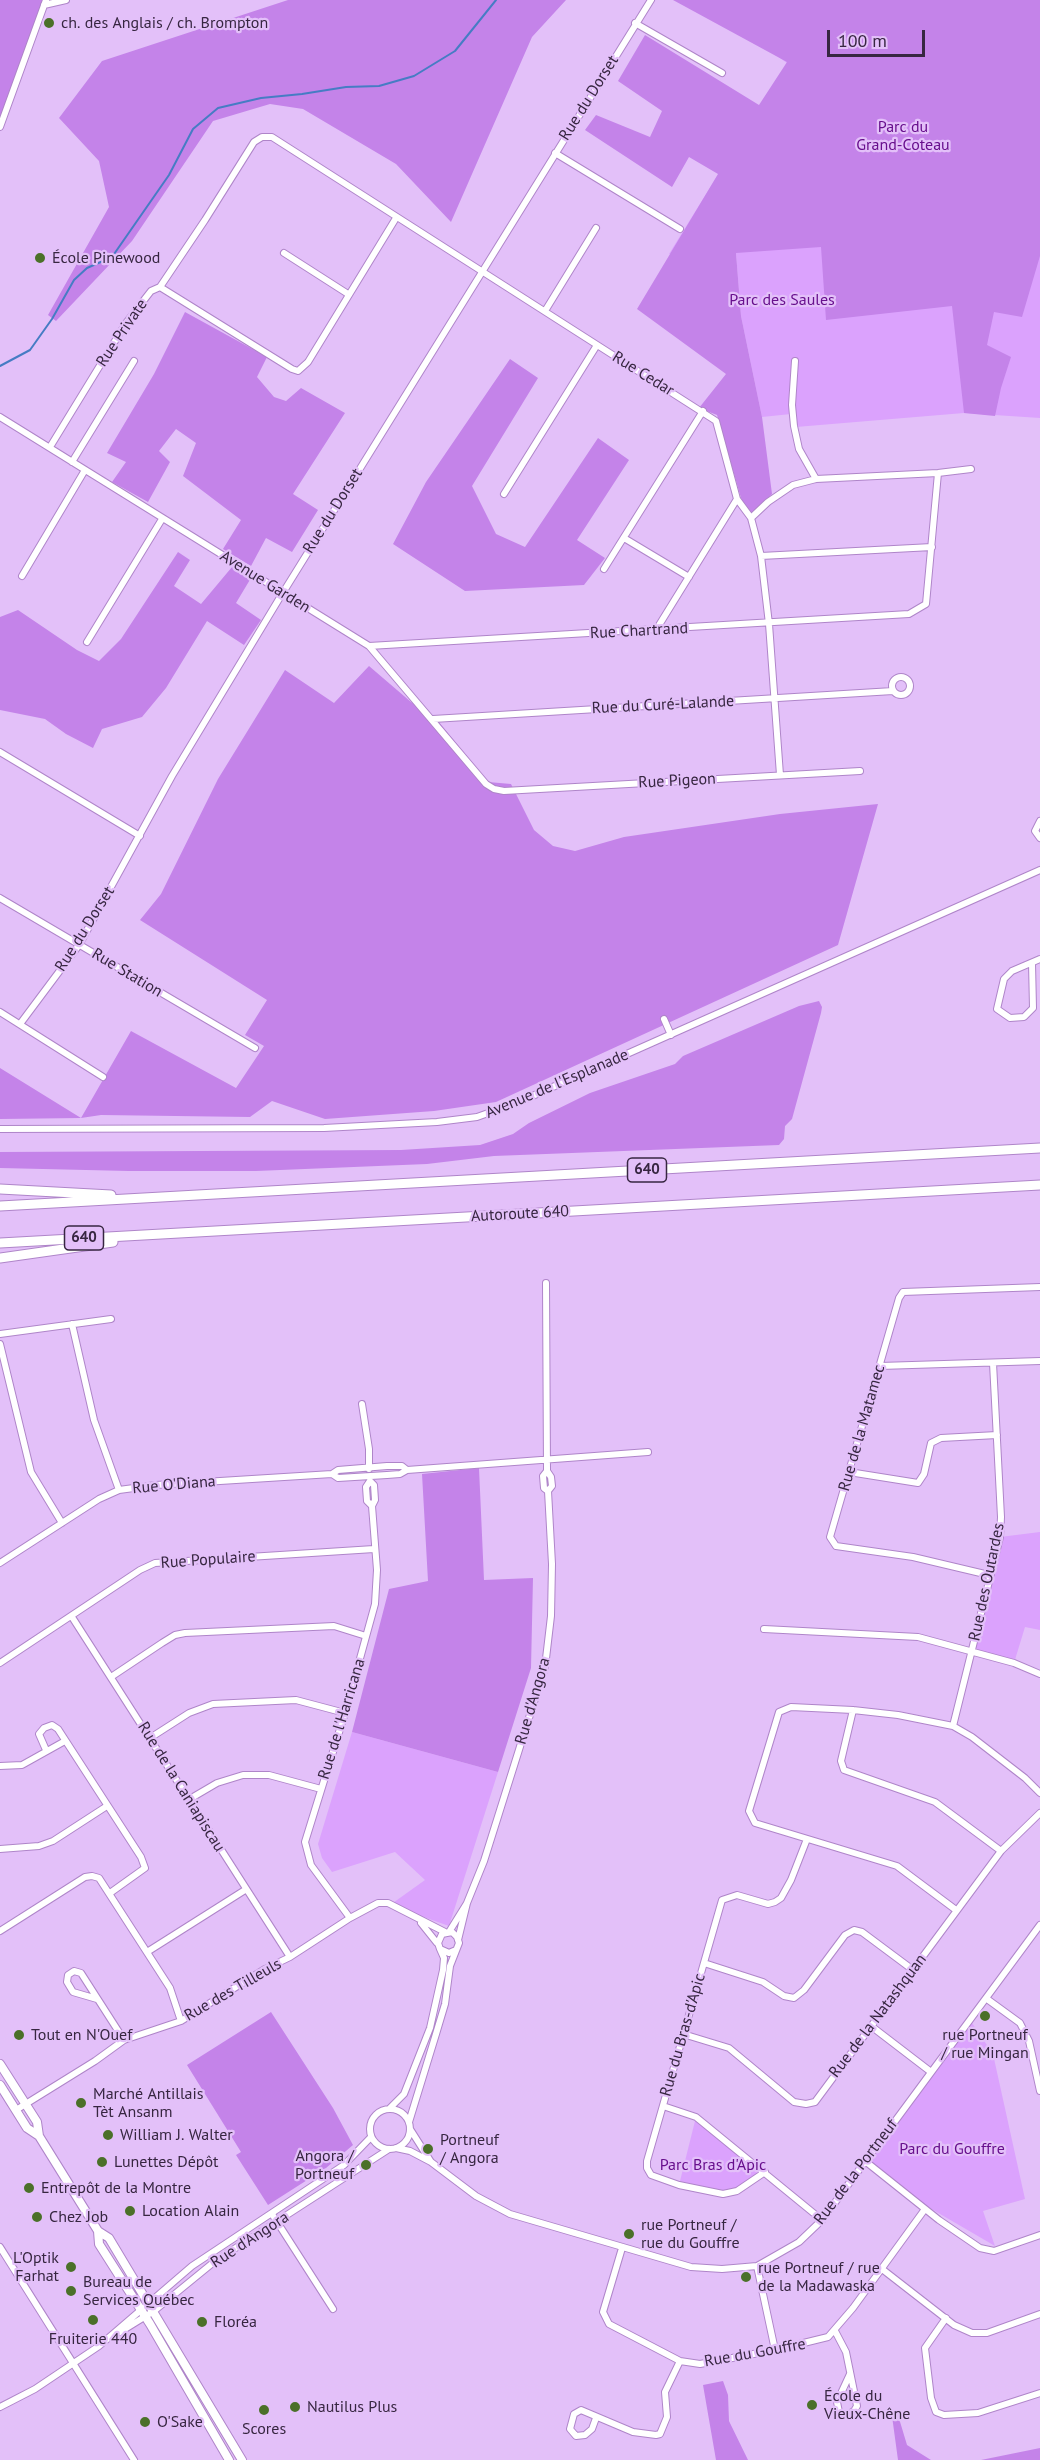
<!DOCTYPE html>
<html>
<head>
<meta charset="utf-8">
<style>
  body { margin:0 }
  #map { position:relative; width:1040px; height:2460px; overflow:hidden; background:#e3c0f9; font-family:"PT Sans",sans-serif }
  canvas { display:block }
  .scale { position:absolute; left:827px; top:30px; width:98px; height:27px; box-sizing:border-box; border:3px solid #372641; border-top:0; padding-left:8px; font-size:18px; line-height:21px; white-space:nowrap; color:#372641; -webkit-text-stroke:4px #e3c0f9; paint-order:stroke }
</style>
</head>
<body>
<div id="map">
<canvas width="1040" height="2460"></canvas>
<div class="scale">100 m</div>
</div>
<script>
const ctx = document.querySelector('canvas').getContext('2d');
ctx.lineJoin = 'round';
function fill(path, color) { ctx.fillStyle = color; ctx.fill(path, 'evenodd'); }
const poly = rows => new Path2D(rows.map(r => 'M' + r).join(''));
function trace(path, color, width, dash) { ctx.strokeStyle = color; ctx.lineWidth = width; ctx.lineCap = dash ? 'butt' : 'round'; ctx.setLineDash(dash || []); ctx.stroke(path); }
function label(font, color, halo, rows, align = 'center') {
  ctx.font = font + ' "PT Sans",sans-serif'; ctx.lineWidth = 4.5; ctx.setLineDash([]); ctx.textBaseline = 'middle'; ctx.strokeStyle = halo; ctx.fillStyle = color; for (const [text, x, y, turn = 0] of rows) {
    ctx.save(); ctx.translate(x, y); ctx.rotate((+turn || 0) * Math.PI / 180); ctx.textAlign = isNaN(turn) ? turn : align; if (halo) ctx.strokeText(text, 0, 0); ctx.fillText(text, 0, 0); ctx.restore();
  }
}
fill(poly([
  [697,0,1040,0,1040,418,964,413,796,427,791,414,762,417,741,316,736,253,669,254,787,63],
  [1040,1532,1040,1630,1025,1627,1014,1663,973,1653,1000,1537],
  [352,1732,498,1772,449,1926,390,1905,425,1880,395,1852,332,1872,322,1858,318,1844],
  [970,2020,993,2054,1025,2199,983,2211,995,2246,928,2207,868,2161],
  [696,2117,765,2172,752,2182,723,2194,679,2185]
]), '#dba2fd');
fill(poly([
  [0,0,44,0,0,117],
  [288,0,566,0,532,37,451,222,396,164,303,109,270,104,213,121,132,241,56,321,48,315,109,207,99,161,59,118,102,61],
  [673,0,1040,0,1040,256,1022,317,994,312,987,345,1011,357,1001,388,995,416,964,413,952,306,826,320,821,247,736,253,741,316,762,417,772,494,750,516,741,498,717,415,699,408,726,374,637,309,718,174,689,157,672,187,585,130,596,115,650,137,662,111,618,81,645,35,759,105,787,62],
  [185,312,267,357,257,377,274,397,286,401,301,388,345,413,293,494,318,510,292,552,266,538,251,566,223,549,241,520,183,476,196,443,176,429,159,451,170,462,148,502,112,482,126,462,107,453,154,374],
  [510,359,538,378,472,486,496,534,525,547,598,438,629,460,577,540,605,558,584,585,465,591,393,544,426,482],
  [178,552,190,560,174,586,201,604,232,567,251,578,236,603,261,620,244,645,207,621,166,688,142,717,102,729,93,748,66,734,45,719,0,710,0,617,18,610,77,650,99,661,121,639],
  [369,666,411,702,434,716,488,782,511,784,534,830,553,846,575,851,624,837,780,814,878,804,838,945,496,1102,434,1111,325,1119,272,1101,250,1117,101,1115,81,1118,0,1119,0,1068,81,1118,131,1031,236,1088,264,1046,245,1035,267,1000,140,920,161,894,218,779,285,670,334,703],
  [819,1001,822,1007,821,1013,792,1119,785,1126,784,1139,779,1145,494,1156,427,1164,256,1171,129,1171,0,1168,0,1152,401,1150,480,1145,513,1134,529,1123,590,1093,675,1064,683,1056,799,1006],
  [479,1468,484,1580,533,1578,531,1668,498,1772,352,1732,389,1589,428,1581,422,1474],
  [271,2012,333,2108,353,2145,326,2168,268,2205,236,2155,241,2152,187,2065],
  [723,2381,728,2395,729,2421,748,2460,716,2460,703,2385],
  [898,2415,907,2445,931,2460,898,2460,892,2416],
  [1040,2448,1040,2460,981,2460]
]), '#c483e9');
trace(poly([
  [0,366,30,350,52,319,74,280,87,268,112,257,169,175,193,129,218,108,261,98,302,94,346,87,379,86,414,76,455,51,496,0]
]), '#467cc4', 2);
const minor = poly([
  [44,5,66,0],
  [635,23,722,73],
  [0,127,46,0],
  [555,153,680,229],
  [284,253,348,294],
  [160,287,292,369,298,371,308,362,396,218],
  [545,311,596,228],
  [795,361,792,405,794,426,799,449,816,479],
  [0,417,369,646,486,784,494,789,504,791,860,771],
  [50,447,126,323,151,291,160,287,205,220,254,142,262,137,272,137,716,421,737,499,751,518,761,556,769,624,780,775],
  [72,462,134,361],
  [504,494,597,345],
  [751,518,768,502,793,485,816,479,938,473,971,469],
  [624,538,689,577],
  [761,556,932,547],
  [604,569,703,411],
  [22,576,85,470],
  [656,630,737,499],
  [87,642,162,519],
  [369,646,909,614,926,604,938,473],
  '892 686a9 9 0 1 1 18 0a9 9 0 1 1-18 0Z',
  [433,719,893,691],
  [0,752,140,836],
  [1040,821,1035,831,1040,838],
  [0,898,255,1048],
  [1032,963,1033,1008,1024,1017,1010,1018,997,1009,1004,979,1012,971,1040,959],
  [0,1012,103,1077],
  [664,1019,671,1035],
  [20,1024,79,945,172,776,279,599,651,0],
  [0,1129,324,1128,437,1122,477,1117,519,1102,1040,870],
  [72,1324,94,1420,119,1490],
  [0,1334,111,1319],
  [0,1344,31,1472,62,1523],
  [880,1366,1040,1361],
  [362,1404,369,1449,369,1469],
  [547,1471,551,1477,552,1486,548,1491],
  [849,1472,918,1483,924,1474,931,1443,941,1438,997,1435],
  [332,1474,338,1478,387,1475,400,1474,407,1470,648,1452],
  [0,1563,99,1499,119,1490,156,1485,332,1474,338,1470,387,1466,402,1466,407,1470],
  [989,1575,913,1557,836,1546,830,1537,899,1298,903,1292,1040,1287],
  [72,1617,290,1957],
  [764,1629,918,1637,1014,1663,1040,1674],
  [0,1663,140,1570,155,1563,374,1549],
  [111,1677,162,1643,175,1635,185,1633,334,1626,366,1636],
  [853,1710,841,1761,844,1770,935,1802,1001,1851],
  [953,1726,1000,1537,1001,1517,993,1363],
  [150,1738,189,1713,213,1704,296,1700,345,1713],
  [46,1750,39,1734,44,1728,52,1725,58,1729,141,1857,145,1868,110,1893],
  [0,1766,22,1765,65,1741],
  [188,1800,217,1783,243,1775,269,1775,321,1789],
  [0,1849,39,1846,53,1841,107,1806],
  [956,1910,897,1866,755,1823,749,1811,779,1712,791,1707,853,1710,898,1715,953,1726,972,1737,1025,1778,1040,1793],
  [350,1918,311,1865,305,1842,345,1713,375,1604,377,1570,372,1506,367,1501,366,1487,370,1481,374,1485,375,1500,372,1506],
  [421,1923,437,1943],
  [0,1931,85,1877,92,1876,99,1878,170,1988,181,2021],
  [449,1932,467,1903],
  [458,1940,467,1903,484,1861,545,1667,551,1616,552,1564,548,1491,544,1488,543,1476,547,1471,546,1283],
  [147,1952,245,1890],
  [704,1963,763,1982,784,1996,794,1998,804,1990,845,1935,854,1930,862,1932,913,1970],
  [97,1999,73,1992,67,1982,68,1975,74,1971,81,1973,124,2040],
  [987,1999,1020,2023,1029,2041,1040,2091],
  [871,2026,931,2072],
  [683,2034,729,2048,794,2102,806,2104,815,2102,1001,1851,1040,1813],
  [663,2106,696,2117,822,2220],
  [389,2109,404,2094,430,2028,443,1970,444,1958,440,1949],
  '370 2129a20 20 0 1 1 40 0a20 20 0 1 1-40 0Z',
  [16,2110,95,2061,124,2040,181,2021,265,1969,290,1957,350,1918,378,1903,388,1903,445,1932],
  [409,2122,436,2034,445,2004,450,1966,459,1943,457,1937,452,1932,442,1934,438,1943,440,1949,449,1953,456,1950],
  [410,2129,431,2162],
  [396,2148,410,2151,431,2162,476,2196,510,2214,691,2267,722,2269,757,2266,799,2242,822,2220,1040,1925],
  [865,2161,939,2220,980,2248,994,2251,1040,2235],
  [765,2172,737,2191,723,2194,679,2185,651,2175,647,2168,647,2161,722,1900,737,1895,768,1904,775,1902,781,1898,791,1880,807,1839],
  [272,2214,333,2309],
  [0,2247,134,2460],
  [622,2248,603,2312,609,2324,680,2361,700,2364,775,2350,828,2337,853,2308,925,2209],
  [757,2266,775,2350],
  [882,2269,954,2325,972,2333,987,2333,1040,2314],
  [946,2318,925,2348,931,2398,936,2412,944,2415,978,2413,1040,2393],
  [835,2331,846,2352,857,2406,854,2411,845,2416,839,2412,837,2402,850,2374],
  [120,2332,154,2311,214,2262,389,2149],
  [0,2407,35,2389,99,2346,192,2266,344,2165,371,2137],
  [596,2418,592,2429,585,2435,576,2436,570,2429,574,2414,581,2410,633,2432,656,2435,660,2434,667,2417,665,2392,680,2361]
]);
const major = poly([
  [0,2064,37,2122,39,2136,98,2231,109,2238,242,2460],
  [0,2085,27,2128,39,2136],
  [98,2231,99,2244,150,2324,229,2460]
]);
const highway = poly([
  [0,1189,111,1195],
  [0,1206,1040,1148],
  [0,1243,1040,1185],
  [0,1258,113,1242]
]);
trace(minor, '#af85c9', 8);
trace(major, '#af85c9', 10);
trace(highway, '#af85c9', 11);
trace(minor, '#fff', 6);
trace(major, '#fff', 8);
trace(highway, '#fff', 9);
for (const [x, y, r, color] of [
  [49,23,6,"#4b7029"],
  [40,258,6,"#4b7029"],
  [985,2016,6,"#4b7029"],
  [19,2035,6,"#4b7029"],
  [81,2103,6,"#4b7029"],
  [108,2135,6,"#4b7029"],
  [428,2149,6,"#4b7029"],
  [102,2162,6,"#4b7029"],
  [366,2165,6,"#4b7029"],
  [29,2188,6,"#4b7029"],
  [130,2211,6,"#4b7029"],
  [37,2217,6,"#4b7029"],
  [629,2234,6,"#4b7029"],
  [71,2267,6,"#4b7029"],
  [746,2277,6,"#4b7029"],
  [71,2291,6,"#4b7029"],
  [93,2320,6,"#4b7029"],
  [202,2322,6,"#4b7029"],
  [812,2405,6,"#4b7029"],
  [295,2407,6,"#4b7029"],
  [264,2410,6,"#4b7029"],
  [145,2422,6,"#4b7029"]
]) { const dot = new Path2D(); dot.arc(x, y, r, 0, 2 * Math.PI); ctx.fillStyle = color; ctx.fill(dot); trace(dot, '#e3c0f9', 2); }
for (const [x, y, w] of [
  [647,1170,39],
  [84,1238,39]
]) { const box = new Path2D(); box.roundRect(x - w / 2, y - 12, w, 24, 4.5); ctx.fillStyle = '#e3c0f9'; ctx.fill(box); trace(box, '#372641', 1.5); }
label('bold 15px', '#372641', null, [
  ["640",647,1170],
  ["640",84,1238]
]);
label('16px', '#372641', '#e3c0f9', [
  ["ch. des Anglais / ch. Brompton",61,23],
  ["École Pinewood",52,258],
  ["Tout en N'Ouef",31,2035],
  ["rue Portneuf",985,2035,"center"],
  ["/ rue Mingan",985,2053,"center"],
  ["Marché Antillais",93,2094],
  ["Tèt Ansanm",93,2112],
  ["William J. Walter",120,2135],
  ["Portneuf",440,2140],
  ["/ Angora",440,2158],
  ["Angora /",354,2156,"right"],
  ["Portneuf",354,2174,"right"],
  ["Lunettes Dépôt",114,2162],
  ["Entrepôt de la Montre",41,2188],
  ["Location Alain",142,2211],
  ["Chez Job",49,2217],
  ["rue Portneuf /",641,2225],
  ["rue du Gouffre",641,2243],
  ["L'Optik",59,2258,"right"],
  ["Farhat",59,2276,"right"],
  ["rue Portneuf / rue",758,2268],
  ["de la Madawaska",758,2286],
  ["Bureau de",83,2282],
  ["Services Québec",83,2300],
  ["Floréa",214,2322],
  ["Fruiterie 440",93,2339,"center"],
  ["École du",824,2396],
  ["Vieux-Chêne",824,2414],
  ["Nautilus Plus",307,2407],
  ["O'Sake",157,2422],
  ["Scores",264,2429,"center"]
], 'left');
label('16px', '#372641', '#e3c0f9', [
  ["Rue du Dorset",589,98,-58],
  ["Rue Private",122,333,-56],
  ["Rue Cedar",643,374,32],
  ["Rue du Dorset",333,511,-58],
  ["Avenue Garden",265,582,32],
  ["Rue Chartrand",639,631,-3],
  ["Rue du Curé-Lalande",663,705,-3],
  ["Rue Pigeon",677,781,-3],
  ["Rue du Dorset",85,929,-58],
  ["Rue Station",127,973,31],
  ["Avenue de l'Esplanade",557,1084,-23],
  ["Autoroute 640",520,1214,-3],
  ["Rue de la Matamec",862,1428,-74],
  ["Rue O'Diana",174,1485,-5],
  ["Rue Populaire",208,1560,-4],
  ["Rue des Outardes",987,1582,-78],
  ["Rue d'Angora",533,1701,-74],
  ["Rue de l'Harricana",342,1719,-73],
  ["Rue de la Caniapiscau",181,1787,58],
  ["Rue des Tilleuls",233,1990,-30],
  ["Rue de la Natashquan",878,2016,-53],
  ["Rue du Bras-d'Apic",683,2035,-74],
  ["Rue de la Portneuf",856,2172,-53],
  ["Rue d'Angora",250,2240,-33],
  ["Rue du Gouffre",755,2353,-10]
]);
label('16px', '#680f8d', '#e3c0f9', [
  ["Parc du",903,127],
  ["Grand-Coteau",903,145],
  ["Parc des Saules",782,300],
  ["Parc du Gouffre",952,2149],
  ["Parc Bras d'Apic",713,2165]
]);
</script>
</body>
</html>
